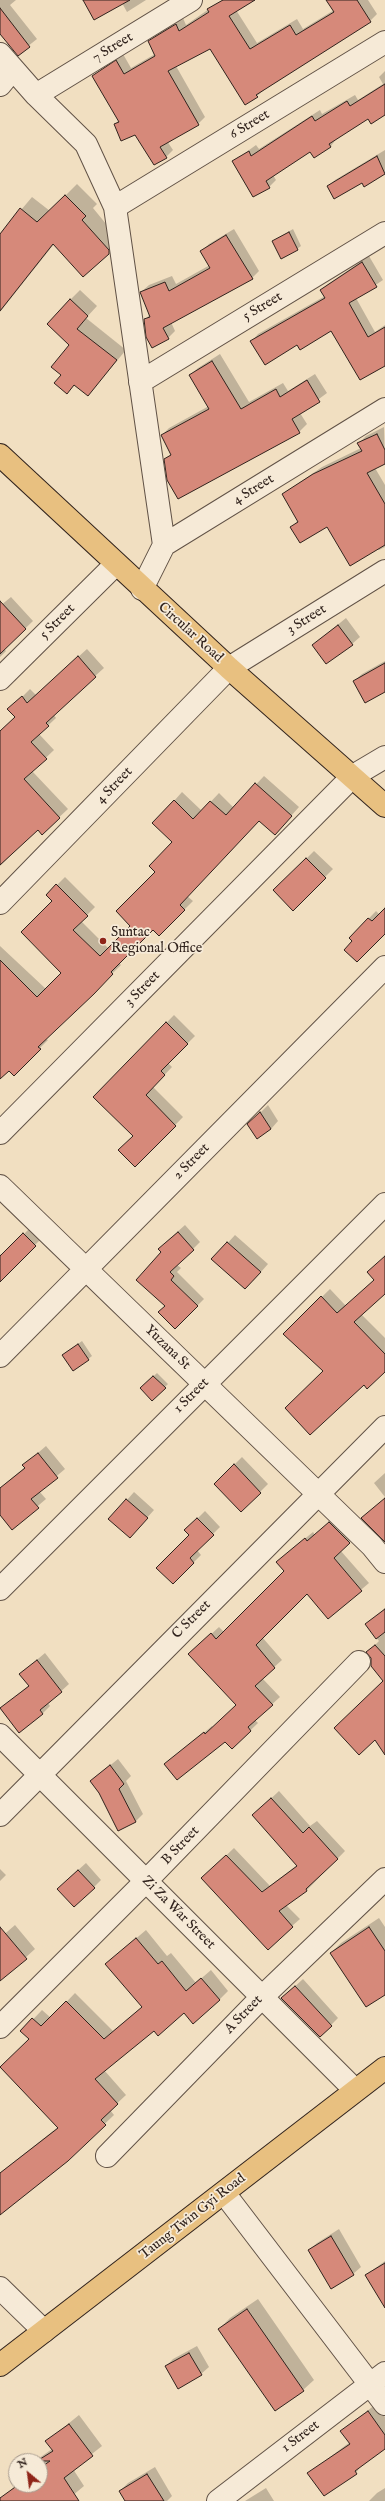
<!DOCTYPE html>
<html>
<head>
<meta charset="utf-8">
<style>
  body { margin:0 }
  #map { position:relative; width:385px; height:2501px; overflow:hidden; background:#f1dfc1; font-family:"IM FELL English",serif }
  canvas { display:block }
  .north { position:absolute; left:8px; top:2453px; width:40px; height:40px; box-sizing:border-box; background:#f6ead7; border:1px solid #a79a8d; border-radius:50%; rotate:331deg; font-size:11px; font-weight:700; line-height:16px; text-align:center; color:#31231d }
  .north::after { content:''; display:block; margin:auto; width:14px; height:18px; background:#8f2418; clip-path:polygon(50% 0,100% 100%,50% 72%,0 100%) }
</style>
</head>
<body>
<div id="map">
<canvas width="385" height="2501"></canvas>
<div class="north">N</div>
</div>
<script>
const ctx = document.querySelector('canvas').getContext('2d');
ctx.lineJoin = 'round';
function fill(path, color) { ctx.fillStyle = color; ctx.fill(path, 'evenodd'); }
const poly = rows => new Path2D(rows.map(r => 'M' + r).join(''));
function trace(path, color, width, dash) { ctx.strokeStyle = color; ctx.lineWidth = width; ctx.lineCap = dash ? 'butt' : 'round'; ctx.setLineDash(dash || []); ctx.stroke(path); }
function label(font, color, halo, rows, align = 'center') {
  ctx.font = font + ' "IM FELL English",serif'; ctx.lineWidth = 3.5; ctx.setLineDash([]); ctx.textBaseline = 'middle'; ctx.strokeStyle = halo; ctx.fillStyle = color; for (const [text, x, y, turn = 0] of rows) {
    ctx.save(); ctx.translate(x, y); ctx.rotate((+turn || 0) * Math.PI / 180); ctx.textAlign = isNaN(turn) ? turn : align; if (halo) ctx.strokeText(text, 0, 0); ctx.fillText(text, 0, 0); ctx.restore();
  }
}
fill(poly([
  [0,0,16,0,10,5,37,39,18,54,0,31],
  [87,0,146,0,127,12,122,3],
  [222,0,250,0,236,10,257,43,297,19,303,29,334,10,328,0,368,0,377,14,370,21,264,90,257,96,210,48,176,66,205,117,198,124,167,141,173,150,166,157,136,134,115,124,119,120,93,76,123,54,131,68,155,54,149,42,156,35,183,18,186,25],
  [385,71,385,113,368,118,337,138,331,146,314,156,310,151,273,175,276,180,269,187,234,161,256,145,259,149,320,110,322,114,355,95,358,100,383,84,379,77],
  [385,150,385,173,364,185,362,182,328,186,335,180],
  [77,184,97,204,93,208,120,241,108,253,54,244,0,312,0,235,32,197,50,211],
  [234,229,259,271,252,278,171,322,175,331,168,338,145,320,150,314,141,292,149,285,172,276,176,284,210,265,202,251,209,244],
  [293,229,301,246,297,249,273,241],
  [369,256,383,280,356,298,375,332,385,325,385,364,332,329,297,344,252,341,258,334,325,296,321,290,328,284],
  [80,290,97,306,86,318,126,350,88,395,75,385,67,392,62,375,70,344,70,300],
  [220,354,249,402,283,383,288,391,315,374,327,393,300,413,307,424,299,432,165,459,171,454,162,435,169,428,209,406,190,375,198,368],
  [384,427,385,463,375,468,385,485,385,547,379,550,328,526,292,527,298,520,283,494,322,467,361,448,359,443,366,436],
  [11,597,33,621,4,649,6,651,0,657,0,606],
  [346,618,360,637,352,644,313,645],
  [87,649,104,668,53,714,56,718,39,734,54,750,32,771,68,809,42,833,38,829,0,866,0,731,16,717,17,702,30,689,36,695],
  [385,661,385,690,354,681,362,674],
  [264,776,299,807,283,825,259,819,187,896,193,901,159,935,153,928,119,963,121,965,46,1039,48,1040,14,1074,9,1069,0,1078,0,946,46,989,62,973,53,901,47,895,65,877,95,907,81,921,109,949,132,926,156,872,173,842,174,801,182,792,202,811,219,793,234,808],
  [314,851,333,869,293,909,275,890],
  [385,910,385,933,354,941,350,938,376,911,380,915],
  [174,1015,195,1036,168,1063,172,1067,153,1087,183,1117,135,1166,134,1136,94,1097],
  [268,1105,278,1121,271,1129,249,1124],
  [185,1225,200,1242,177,1265,181,1268,177,1272,204,1299,175,1328,162,1252,166,1242],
  [31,1227,42,1238,0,1280,0,1254,2,1256],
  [235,1235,268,1264,253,1281,213,1259],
  [385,1257,385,1293,361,1314,385,1338,385,1371,364,1384,324,1371,284,1334,330,1289,346,1306,375,1279],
  [82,1341,92,1356,74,1370,63,1355],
  [157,1373,168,1384,152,1400,141,1388],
  [46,1446,65,1469,39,1491,46,1499,12,1528,0,1513,0,1488,25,1467,24,1465],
  [242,1457,268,1484,241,1511,215,1484],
  [385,1473,385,1497,374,1483],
  [134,1492,154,1510,137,1529,127,1500],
  [205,1511,220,1527,197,1550,201,1555,173,1583,190,1535,186,1530],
  [337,1515,357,1535,340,1550,369,1583,328,1618,307,1593,262,1637,282,1660,262,1678,280,1697,255,1720,258,1723,232,1748,225,1740,166,1764,212,1726,213,1728,237,1705,197,1647,219,1627,224,1632,285,1571,285,1555,313,1532,315,1535],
  [385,1608,385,1753,385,1681,368,1652,379,1641,366,1625],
  [45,1653,69,1684,48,1703,50,1706,43,1713,19,1732,1,1709,29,1685,20,1674],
  [118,1759,131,1776,126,1781,143,1814,135,1822,91,1781],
  [279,1791,310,1826,317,1821,345,1851,307,1890,286,1905,300,1919,292,1926,210,1871,234,1848,270,1886,297,1865,261,1808],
  [86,1863,101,1880,94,1887,66,1881],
  [0,1869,6,1875,0,1881],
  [379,1918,385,1927,385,1993,331,1953,341,1943],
  [15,1925,35,1949,5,1976,0,1971,0,1938],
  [146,1930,167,1956,171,1953,196,1983,211,1970,228,1991,219,2000,184,2012,154,2030,104,2070,126,2095,110,2110,114,2115,67,2160,0,2213,0,2173,58,2127,30,2039,22,2031,42,2010,51,2018,75,1993,113,2031,143,2006,106,1964],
  [303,1979,338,2018,331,2025,290,1991],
  [339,2229,361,2267,353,2274,309,2250,317,2243],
  [385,2261,385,2306,366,2275],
  [258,2299,314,2380,303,2390,219,2329,230,2318],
  [197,2346,209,2367,201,2374,166,2366,173,2359],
  [376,2404,385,2417,385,2448,362,2464,356,2473,309,2473,350,2442,342,2431],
  [79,2415,102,2446,73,2469,84,2486,66,2501,0,2501,16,2485,40,2485,40,2461,35,2461,52,2449,47,2441],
  [155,2467,172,2496,167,2501,127,2501,120,2491,128,2483],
  [266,2488,274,2501,245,2501],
  [385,2488,385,2501,369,2501,377,2493]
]), '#0003');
const building = poly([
  [83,0,130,0,94,20,83,0],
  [223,0,255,0,229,16,250,49,290,25,296,35,334,12,326,0,357,0,371,22,256,95,258,97,245,105,210,49,168,71,199,125,160,147,167,158,154,165,135,135,121,141,114,124,119,122,92,76,116,60,124,74,155,56,148,41,176,24,179,31,209,12,207,9,223,0],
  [0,8,30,47,18,56,0,34,0,8],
  [385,84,385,115,371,124,368,119,329,144,331,147,314,158,310,152,266,181,270,188,253,197,232,161,249,151,251,156,312,116,315,121,347,101,350,106,385,84],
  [377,156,385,174,364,187,362,183,334,199,327,186,377,156],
  [65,195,86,216,82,220,109,250,109,254,83,277,53,244,0,311,0,234,20,208,37,222,65,195],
  [289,232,298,250,281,259,272,241,289,232],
  [226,235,253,279,163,328,169,339,152,348,146,337,144,319,150,317,140,292,165,282,169,291,210,268,200,251,226,235],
  [362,262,377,287,349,303,368,337,385,327,385,366,360,380,331,331,300,350,297,345,265,365,250,341,325,298,320,290,362,262],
  [70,299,88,316,77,329,117,360,88,396,74,385,67,394,54,383,61,375,51,367,69,345,47,324,70,299],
  [212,361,241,409,276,389,280,397,307,380,320,402,292,419,300,433,178,499,167,480,164,459,171,455,161,435,209,409,189,375,212,361],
  [377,434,385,450,385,464,367,473,385,504,385,545,350,566,327,527,300,543,290,527,298,522,282,494,313,474,362,451,357,443,377,434],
  [0,601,26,629,0,654,0,601],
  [338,625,353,645,326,664,312,645,338,625],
  [78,656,96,677,46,723,49,726,31,742,47,759,24,779,60,818,42,835,38,830,0,865,0,731,15,717,7,709,22,696,27,703,78,656],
  [385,663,385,692,365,703,353,681,385,663],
  [255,783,292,816,275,835,259,821,180,905,185,910,159,936,153,930,111,972,113,974,94,994,38,1047,41,1049,14,1076,9,1071,0,1079,0,960,37,997,61,973,21,932,52,901,46,895,56,884,88,916,73,930,100,956,130,926,116,911,155,872,149,866,172,842,152,823,174,800,193,819,210,801,226,815,255,783],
  [306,858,326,878,293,911,273,890,306,858],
  [385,908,385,934,357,962,344,950,352,941,349,938,368,918,372,921,385,908],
  [166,1022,188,1044,161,1071,165,1075,146,1095,176,1126,135,1167,118,1150,133,1136,93,1097,166,1022],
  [260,1112,271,1129,257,1139,247,1124,260,1112],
  [178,1232,194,1250,170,1272,174,1276,171,1280,198,1306,175,1329,158,1312,165,1306,136,1280,161,1252,158,1249,178,1232],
  [23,1233,36,1246,0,1282,0,1256,23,1233],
  [227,1242,261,1272,245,1289,211,1259,227,1242],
  [385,1256,385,1294,354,1322,385,1354,385,1372,367,1389,364,1385,310,1435,285,1408,323,1371,283,1334,321,1296,337,1313,374,1280,367,1272,385,1256],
  [78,1344,89,1360,73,1371,62,1355,78,1344],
  [153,1376,166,1388,152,1401,140,1388,153,1376],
  [38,1453,58,1478,31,1499,39,1508,12,1530,0,1515,0,1488,25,1468,22,1465,38,1453],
  [234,1464,261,1493,241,1512,214,1484,234,1464],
  [385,1498,385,1542,361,1518,385,1498],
  [126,1499,148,1518,130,1538,108,1519,126,1499],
  [197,1518,214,1535,190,1558,194,1563,173,1584,156,1568,189,1535,184,1530,197,1518],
  [329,1522,350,1543,334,1558,362,1591,328,1619,307,1594,256,1645,275,1668,255,1686,273,1705,248,1727,251,1731,232,1749,225,1742,177,1780,164,1764,204,1732,205,1734,236,1705,188,1654,211,1633,216,1639,284,1571,276,1562,305,1538,307,1541,329,1522],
  [385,1609,385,1632,376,1639,365,1624,385,1609],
  [375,1645,385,1656,385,1755,375,1740,359,1755,334,1728,383,1681,371,1666,371,1658,366,1652,375,1645],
  [37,1660,62,1692,40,1710,43,1714,19,1733,0,1708,29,1686,19,1674,37,1660],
  [110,1765,124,1784,119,1789,136,1822,118,1831,99,1793,90,1781,110,1765],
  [271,1798,303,1833,309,1827,338,1859,306,1889,307,1891,279,1911,293,1927,268,1950,201,1878,226,1855,262,1892,297,1866,252,1815,271,1798],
  [78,1870,95,1888,74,1907,57,1889,78,1870],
  [0,1927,27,1959,0,1981,0,1927],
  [369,1927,385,1951,385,1995,366,2007,330,1953,369,1927],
  [136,1938,158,1964,162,1961,186,1991,201,1978,220,2000,193,2024,184,2013,158,2036,154,2031,95,2079,118,2104,101,2120,106,2125,68,2161,0,2215,0,2173,58,2128,0,2067,29,2039,20,2031,32,2018,41,2026,66,2001,104,2039,142,2007,105,1964,136,1938],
  [295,1986,332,2026,320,2037,281,1998,295,1986],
  [331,2236,354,2275,331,2289,308,2250,331,2236],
  [385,2263,385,2308,365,2275,385,2263],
  [247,2309,304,2391,275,2411,218,2329,247,2309],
  [189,2353,202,2375,178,2389,165,2366,189,2353],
  [368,2411,385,2435,385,2449,355,2471,357,2474,324,2496,307,2473,350,2444,340,2431,368,2411],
  [69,2424,93,2456,64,2478,79,2501,0,2501,0,2498,18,2485,40,2485,40,2468,50,2461,37,2461,53,2451,45,2441,69,2424],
  [147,2474,164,2501,125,2501,119,2491,147,2474]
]);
fill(building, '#d6897a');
trace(building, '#31231d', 1);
const minor = poly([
  [0,54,36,95,86,144,115,207,164,545],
  [0,85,13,69],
  [36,95,191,0],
  [115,207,385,42],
  [140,382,385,233],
  [142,589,164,545,385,409],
  [0,679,116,564],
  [0,903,229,668,385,571],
  [0,1133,353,776,385,757],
  [0,1186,372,1546,385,1562],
  [0,1356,385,967],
  [0,1589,385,1204],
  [0,1735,355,2090],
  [0,1815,385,1427],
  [0,2027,146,1881,359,1662],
  [107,2156,262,1997,385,1879],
  [224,2193,385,2404],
  [0,2288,44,2331],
  [218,2501,385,2373]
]);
const major = poly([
  [0,455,229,668,385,806]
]);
const highway = poly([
  [0,2365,385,2068]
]);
trace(minor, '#615246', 24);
trace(major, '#31231d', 24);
trace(highway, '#31231d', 24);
trace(minor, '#f6ead7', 22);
trace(major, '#e8c080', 22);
trace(highway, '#e8c080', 22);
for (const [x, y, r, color] of [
  [103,941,4,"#8f2418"]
]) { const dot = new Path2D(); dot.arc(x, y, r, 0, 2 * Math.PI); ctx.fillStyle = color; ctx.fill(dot); trace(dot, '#f6ead7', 1.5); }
label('14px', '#31231d', '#f6ead7', [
  ["7 Street",113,48,-31],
  ["6 Street",250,125,-31],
  ["5 Street",263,307,-31],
  ["4 Street",254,490,-32],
  ["3 Street",307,620,-32],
  ["5 Street",58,622,-45],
  ["Circular Road",190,633,42],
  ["4 Street",115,786,-46],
  ["3 Street",143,989,-45],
  ["2 Street",192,1162,-45],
  ["Yuzana St",167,1348,44],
  ["1 Street",192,1396,-45],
  ["C Street",192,1620,-45],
  ["B Street",181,1846,-46],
  ["Zi Za War Street",178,1913,45],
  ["A Street",244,2015,-46],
  ["Taung Twin Gyi Road",193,2217,-38],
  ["1 Street",301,2437,-37]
]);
label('14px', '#31231d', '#f6ead7', [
  ["Suntac",111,933],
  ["Regional Office",111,949]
], 'left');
</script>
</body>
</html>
